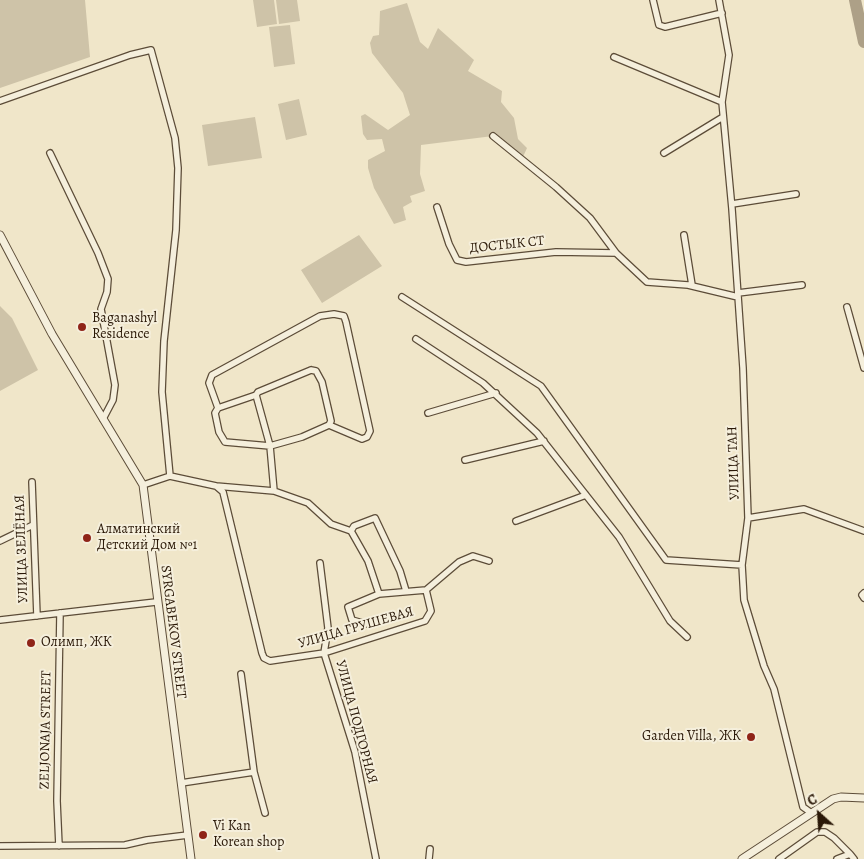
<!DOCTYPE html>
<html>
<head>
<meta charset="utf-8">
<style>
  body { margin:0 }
  #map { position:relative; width:864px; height:859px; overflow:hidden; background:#f0e6c9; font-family:Alegreya,serif }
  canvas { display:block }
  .north { position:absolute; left:794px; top:789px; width:50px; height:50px; -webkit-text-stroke:4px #f5efdc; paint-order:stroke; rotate:334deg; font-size:14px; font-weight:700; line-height:20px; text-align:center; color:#2a1807 }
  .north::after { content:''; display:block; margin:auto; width:18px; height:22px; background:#2a1807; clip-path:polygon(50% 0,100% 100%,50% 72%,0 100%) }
</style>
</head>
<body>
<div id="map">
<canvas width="864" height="859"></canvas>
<div class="north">С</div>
</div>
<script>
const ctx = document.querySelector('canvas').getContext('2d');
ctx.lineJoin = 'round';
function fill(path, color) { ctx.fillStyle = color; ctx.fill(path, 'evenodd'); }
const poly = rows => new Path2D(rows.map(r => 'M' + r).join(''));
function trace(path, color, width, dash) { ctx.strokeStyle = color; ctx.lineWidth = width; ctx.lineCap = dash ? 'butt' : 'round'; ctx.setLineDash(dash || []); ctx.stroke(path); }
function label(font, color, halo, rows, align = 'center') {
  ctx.font = font + ' Alegreya,serif'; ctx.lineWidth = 4; ctx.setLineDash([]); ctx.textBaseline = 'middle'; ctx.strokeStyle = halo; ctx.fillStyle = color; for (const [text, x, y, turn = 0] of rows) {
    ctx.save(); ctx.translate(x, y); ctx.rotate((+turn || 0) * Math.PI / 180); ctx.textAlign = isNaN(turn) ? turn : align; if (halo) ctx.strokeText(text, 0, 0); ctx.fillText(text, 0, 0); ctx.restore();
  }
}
fill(poly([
  [0,0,85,0,90,57,0,88],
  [253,0,274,0,277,24,257,27],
  [276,0,297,0,300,21,279,24],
  [407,3,420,42,428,49,438,28,474,60,468,71,502,91,501,102,514,118,518,139,527,148,522,159,493,136,421,145,420,174,425,191,410,196,412,202,403,207,406,220,394,224,374,188,368,168,368,160,385,151,382,139,367,140,363,134,361,116,365,114,388,130,410,115,403,93,372,53,370,43,373,36,379,35,380,11],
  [290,25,295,64,274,67,269,27],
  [299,99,307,135,286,140,278,104],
  [255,117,262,158,208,166,202,125],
  [359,235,382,266,322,303,301,270],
  [0,306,12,318,38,370,0,391]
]), '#cec3a8');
trace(poly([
  [855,0,864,42]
]), '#ada087', 12);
const minor = poly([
  [653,0,659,25,665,27,722,13],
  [719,0,729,55,722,102],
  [614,57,722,102,732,209,743,368,748,518,742,565,744,600,764,666,774,689,803,807,810,812],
  [0,101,130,55,151,50,175,138,178,168,176,230,164,341,162,392,170,476,143,485],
  [493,136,556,187,590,218,616,253,647,282,688,285,738,297],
  [50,153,98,253,108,279,107,292,101,309,115,385,113,400,103,419],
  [664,153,723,117],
  [732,204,796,194],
  [437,207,449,244,457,260,466,262,556,252,616,253],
  [684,235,692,285],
  [738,293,802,285],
  [402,297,541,386,666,560,742,565],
  [847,307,864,368],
  [416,339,483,383,537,433,619,537,670,621,687,637],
  [311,370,316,371,322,382,331,421,329,425,302,437,270,446,256,395,258,392,311,370],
  [256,395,218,408,215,413,219,432,225,442,270,446,274,491],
  [218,408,209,383,212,375,320,316,334,314,344,316,346,322,370,431,367,437,362,439,329,425],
  [428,413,496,393],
  [465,460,544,441],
  [170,476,216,486,223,492,262,653,264,658,270,661,324,653,425,621,431,611,426,590,459,562,473,556,489,561],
  [32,482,37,616],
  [216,486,274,491,308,503,331,524,351,531,368,561,379,594,348,607,352,620,366,624],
  [748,518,804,509,864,531],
  [516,521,586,495],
  [351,531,354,526,375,518,400,571,406,591],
  [0,541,33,525],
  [320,563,328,628,324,653,355,752,376,859],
  [864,593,862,595,864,598],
  [379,594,426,590],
  [0,620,156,602],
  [241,674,254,772,265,813],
  [181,783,254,772],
  [0,846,125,845,147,840,188,835],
  [59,846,57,801,60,613],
  [429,859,430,849],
  [779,859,817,832,825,832,834,838,850,854],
  [837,859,850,854,854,859]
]);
const tertiary = poly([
  [0,235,52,334,143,485,191,859],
  [742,859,833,799,841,797,864,798]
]);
trace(minor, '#5c4c38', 8);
trace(tertiary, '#5c4c38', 9);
trace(minor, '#f5efdc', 5.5);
trace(tertiary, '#f5efdc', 7);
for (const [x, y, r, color] of [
  [82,327,5,"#8f2418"],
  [87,538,5,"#8f2418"],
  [31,643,5,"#8f2418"],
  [751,737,5,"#8f2418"],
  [203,835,5,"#8f2418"]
]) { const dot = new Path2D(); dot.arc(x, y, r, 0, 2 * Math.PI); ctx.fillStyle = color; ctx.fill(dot); trace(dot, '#f5efdc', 2); }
label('14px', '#2a1807', '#f5efdc', [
  ["ДОСТЫК СТ",507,245,-6],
  ["УЛИЦА ТАН",734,463,-92],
  ["УЛИЦА ЗЕЛЁНАЯ",22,549,-92],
  ["УЛИЦА ГРУШЕВАЯ",356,628,-16],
  ["SYRGABEKOV STREET",173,632,83],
  ["УЛИЦА ПОДГОРНАЯ",356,722,75],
  ["ZELJONAJA STREET",46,730,-89]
]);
label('14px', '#2a1807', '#f5efdc', [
  ["Baganashyl",92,319],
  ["Residence",92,335],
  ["Алматинский",97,530],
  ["Детский Дом №1",97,546],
  ["Олимп, ЖК",41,643],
  ["Garden Villa, ЖК",741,737,"right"],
  ["Vi Kan",213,827],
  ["Korean shop",213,843]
], 'left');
</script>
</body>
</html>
